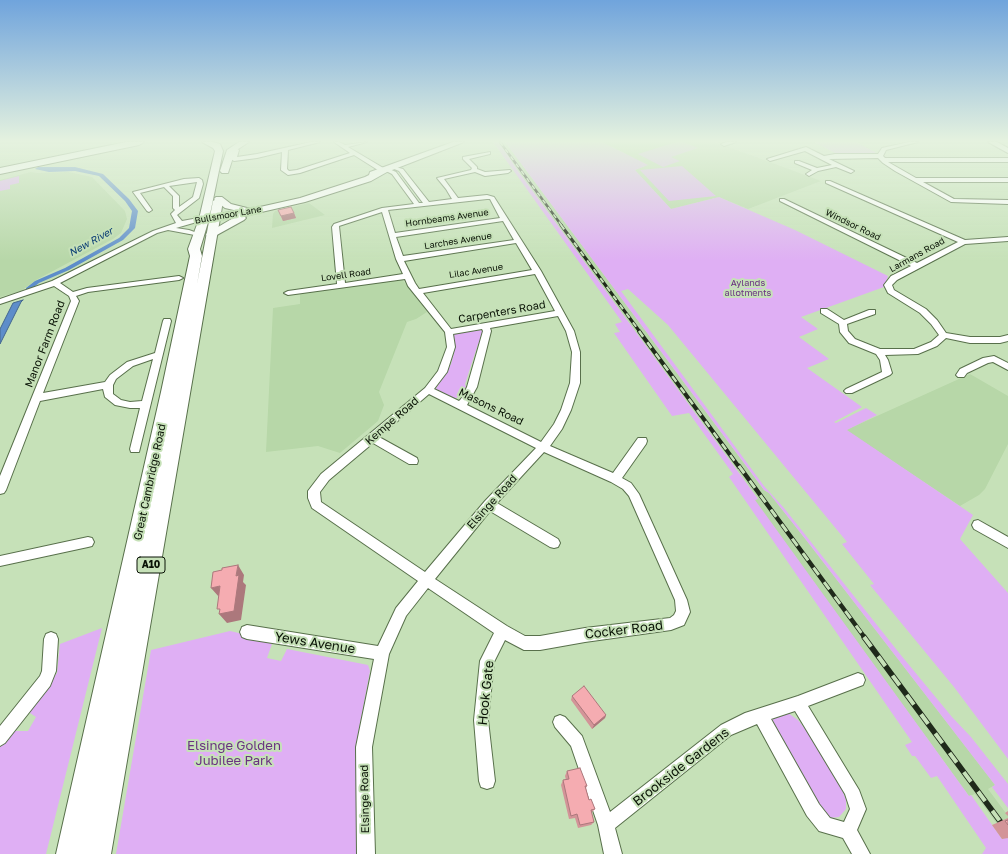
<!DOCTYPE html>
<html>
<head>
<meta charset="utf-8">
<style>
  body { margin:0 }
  canvas { display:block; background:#c6e1b8 }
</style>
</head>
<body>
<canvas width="1008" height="854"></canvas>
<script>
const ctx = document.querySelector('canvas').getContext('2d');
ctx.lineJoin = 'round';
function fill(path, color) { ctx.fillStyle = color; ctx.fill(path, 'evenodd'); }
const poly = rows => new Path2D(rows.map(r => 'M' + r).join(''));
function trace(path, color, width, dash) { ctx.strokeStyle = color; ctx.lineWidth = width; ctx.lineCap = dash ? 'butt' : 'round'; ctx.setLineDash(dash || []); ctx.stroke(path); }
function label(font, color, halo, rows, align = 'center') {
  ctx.font = font + ' "Golos Text",sans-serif'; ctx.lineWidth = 4; ctx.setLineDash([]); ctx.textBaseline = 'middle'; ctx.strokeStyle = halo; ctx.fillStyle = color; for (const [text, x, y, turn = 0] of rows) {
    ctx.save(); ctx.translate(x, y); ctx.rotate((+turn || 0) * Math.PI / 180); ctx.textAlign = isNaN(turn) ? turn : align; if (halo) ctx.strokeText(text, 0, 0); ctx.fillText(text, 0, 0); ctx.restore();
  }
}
fill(poly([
  [499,142,505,142,764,490,769,493,810,545,995,785,988,789,1008,816,1008,839,975,794,969,796,754,500,758,498,518,171],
  [602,142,715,142,821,181,748,209,719,197,671,209,635,170,648,165],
  [31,172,37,173,68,172,92,177,125,211,127,219,121,233,113,239,36,280,21,291,0,297,0,180],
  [309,203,325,215,272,228,273,214,275,211],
  [401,278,427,312,416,319,407,322,379,392,384,405,378,421,340,453,318,446,266,452,273,308,300,304,300,293],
  [970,374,1008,396,1008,444,985,489,979,495,960,506,846,430]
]), '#b7d7a8');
fill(poly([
  [493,142,499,142,518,171,758,499,755,500,969,796,971,795,1002,839,1007,837,1008,839,1008,854,982,854,986,848,937,776,931,778,915,756,912,756,905,745,912,742,729,477,733,474,689,413,672,416,614,333,620,332,615,324,622,322],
  [505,142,602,142,648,165,635,170,671,209,719,197,795,230,888,276,884,287,801,317,818,329,799,337,829,359,807,368,862,407,834,422,836,423,866,408,877,415,847,430,973,515,960,539,1008,593,1008,759,954,687,870,585,874,584,842,544,847,542,668,325,628,289,621,291,764,486,784,508,900,654,952,717,971,737,1008,784,1008,808,992,787,995,785,810,545,769,493,764,490],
  [676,142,684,142,698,148,671,157,680,161,663,167,638,154],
  [814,142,856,142,875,152,875,155,839,155],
  [682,166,716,196,669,201,640,170],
  [19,176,19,183,10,185,10,189,0,191,0,181],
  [481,330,483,332,482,341,478,344,465,384,466,387,462,395,454,399,435,390,451,364,454,353,452,336,455,333],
  [102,628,46,854,0,854,0,747,12,731,28,731,36,717,27,711,57,673,60,644],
  [230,631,273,641,267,658,281,661,287,649,368,665,370,671,357,739,358,790,356,854,116,854,151,650],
  [788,713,798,720,814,740,841,787,846,800,846,809,839,817,829,818,819,811,772,730,772,720,777,714]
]), '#dfaff4');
const water = poly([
  [23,300,21,302,0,344,0,329,13,303,23,300]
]);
fill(water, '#5d8dca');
trace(water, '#44688f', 1);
fill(poly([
  [75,167,103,174,129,199,138,211,135,228,123,240,69,270,39,283,30,290,26,290,26,288,35,281,65,268,119,238,129,228,132,211,125,201,99,176,75,171,49,172,35,169,38,167,75,167]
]), '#5d8dca');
const minor = poly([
  [311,142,320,142,288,150,287,169,289,171,297,170,350,153,334,142,339,142,345,145,367,142,348,147,385,169,387,168,396,172,419,203,423,203,399,171,392,168,392,166,403,169,429,202,452,199,446,189,437,178,471,170,472,168,463,159,463,157,490,152,490,154,469,159,477,167,477,169,485,172,510,170,511,171,508,173,485,176,475,172,444,179,458,198,487,195,494,197,541,271,574,331,580,352,580,383,571,410,562,429,550,446,613,473,638,438,646,438,647,441,646,444,622,478,631,483,639,494,687,600,690,612,684,625,671,630,585,642,540,650,524,650,505,640,494,662,488,720,495,781,493,787,487,789,481,787,479,781,474,720,480,661,494,633,428,588,406,616,389,654,372,747,375,854,357,854,356,747,374,659,247,639,242,637,240,632,242,627,247,625,378,646,396,608,418,581,312,508,308,498,308,491,321,474,425,388,438,371,447,347,445,332,408,286,405,279,288,295,284,293,288,291,337,284,332,227,334,224,382,208,414,204,392,174,386,171,381,172,354,155,300,173,288,175,281,170,282,152,257,158,234,161,231,159,233,150,236,148,239,150,237,157,257,154,311,142],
  [487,199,490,199,500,218,395,233,388,210,487,199],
  [382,212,396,259,403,274,345,283,339,226,382,212],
  [503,221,514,240,403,256,396,237,503,221],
  [516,243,532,270,419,289,415,283,404,261,516,243],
  [535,274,555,311,451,329,423,293,535,274],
  [558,316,566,331,572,352,570,383,561,410,554,424,541,442,467,405,477,387,491,331,490,328,558,316],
  [482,329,483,331,467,387,461,399,459,401,434,389,447,372,455,347,453,334,482,329],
  [429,394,536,448,485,501,425,572,321,502,320,492,329,480,373,443,409,464,417,464,418,461,417,458,379,437,429,394],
  [544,452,611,482,623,489,629,496,675,600,676,611,674,615,670,618,585,628,540,636,525,636,507,626,435,579,490,511,550,547,554,548,558,547,560,543,558,539,497,503,544,452],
  [727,142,736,142,724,146,721,144,727,142],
  [909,142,918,142,886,150,883,156,885,158,1008,158,1008,162,888,162,916,178,1008,178,1008,182,923,182,954,199,1008,200,1008,204,951,202,895,171,883,163,878,158,829,159,854,171,851,173,836,167,818,171,809,176,806,174,812,170,795,163,795,161,799,161,817,168,832,165,805,151,770,161,767,159,806,147,824,156,835,154,878,154,882,148,909,142],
  [199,178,202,180,203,184,199,198,177,215,182,221,204,217,207,219,176,228,189,230,200,234,200,236,168,230,157,233,60,283,73,292,87,288,179,276,183,278,179,280,88,292,76,296,79,301,43,393,105,382,110,375,127,362,155,353,163,321,164,319,170,319,171,321,139,452,131,452,130,449,140,408,130,408,115,405,105,397,103,389,40,401,6,490,4,493,0,494,0,476,71,301,69,296,54,286,0,304,0,299,52,281,153,231,176,223,171,214,175,210,173,208,173,196,164,187,140,193,152,210,149,212,147,211,133,192,184,179,199,178],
  [197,182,193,197,179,207,179,196,169,186,197,182],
  [153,359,142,401,130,402,121,400,113,394,113,385,116,379,133,366,153,359],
  [826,181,830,181,965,240,1008,237,1008,241,965,244,897,280,892,285,894,290,926,309,937,320,946,333,970,337,1000,337,1008,335,1008,341,1000,343,970,343,946,338,937,346,918,354,885,355,888,360,892,373,890,375,852,393,846,393,844,391,846,389,882,372,880,360,876,354,849,343,840,332,839,324,821,313,821,309,827,309,844,320,869,310,875,310,875,314,847,324,848,331,855,339,880,349,914,349,931,342,939,335,931,324,920,313,888,293,884,285,891,276,911,266,780,201,780,199,784,199,917,263,958,242,826,183,826,181],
  [994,356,1008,363,1008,370,993,362,988,363,967,373,964,377,958,377,956,375,960,369,983,358,994,356],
  [978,520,1008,537,1008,548,974,529,972,525,974,521,978,520],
  [88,537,92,538,94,542,92,546,88,547,0,566,0,556,88,537],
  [51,632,56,634,58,639,56,671,50,686,5,743,0,746,0,726,40,676,42,671,44,639,46,634,51,632],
  [858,673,863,675,865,680,863,685,808,706,859,790,866,809,857,830,870,854,852,854,843,838,819,831,807,816,757,724,731,735,615,828,622,854,604,854,598,825,571,746,555,727,553,722,555,717,560,715,565,717,582,736,610,812,721,725,745,713,798,696,858,673],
  [795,711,845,794,850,809,844,822,830,818,819,804,771,719,795,711]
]);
const primary = poly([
  [453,142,464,142,387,172,371,181,305,202,244,216,246,218,244,220,215,236,207,236,206,234,235,217,204,222,199,219,204,216,238,211,225,208,216,201,214,199,216,197,222,197,231,204,251,209,300,198,365,177,369,175,370,172,453,142],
  [988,142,997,142,1008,148,1008,153,988,142]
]);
const trunk = poly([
  [202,142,213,142,220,144,223,151,209,219,200,249,202,256,197,284,213,201,218,198,223,201,111,854,56,854,161,392,190,256,188,249,199,219,215,151,213,148,202,142],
  [239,142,249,142,235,151,228,173,222,173,220,171,227,150,239,142]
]);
const motorway = poly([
  [126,142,144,142,139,145,0,174,0,168,126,142]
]);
trace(minor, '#58704b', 2);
trace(primary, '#58704b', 2);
trace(trunk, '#58704b', 2);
trace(motorway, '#58704b', 2);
fill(minor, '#fff');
fill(primary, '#fff');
fill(trunk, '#fff');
fill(motorway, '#fff');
const railFar4 = poly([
  [500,142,562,226]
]);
const railFar3 = poly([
  [561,225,640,332]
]);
const railFar2 = poly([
  [639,331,739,467]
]);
const railFar1 = poly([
  [739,466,865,638]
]);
const rail = poly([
  [864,637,1008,832]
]);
trace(railFar4, '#1f2a1a', 2.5);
trace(railFar3, '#1f2a1a', 3);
trace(railFar2, '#1f2a1a', 4);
trace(railFar1, '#1f2a1a', 4.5);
trace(rail, '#1f2a1a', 5.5);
trace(railFar4, '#c6e1b8', 1.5, [4.5]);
trace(railFar3, '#c6e1b8', 2, [5.5]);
trace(railFar2, '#c6e1b8', 2.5, [7]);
trace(railFar1, '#c6e1b8', 3, [9]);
trace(rail, '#c6e1b8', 4, [12]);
fill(poly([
  [278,210,294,213,296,218,283,221,280,215],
  [572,696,606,715,605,718,592,729,571,700],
  [567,771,587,786,586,788,589,800,595,809,591,813,594,822,591,825,578,828,575,818,569,819,561,785,563,780,566,780,565,776],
  [1008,811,1008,816,1005,813],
  [1008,818,1008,838,1002,839,992,825]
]), '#d39498');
fill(poly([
  [294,213,296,218,283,221,281,216],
  [238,565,244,575,243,582,246,585,241,620,227,623,219,614,236,576],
  [220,586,219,597,211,588],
  [606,715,605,718,592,729,594,725]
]), '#ac787c');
const building = poly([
  [291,207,294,213,281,216,278,210,291,207],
  [238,565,236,576,239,575,234,611,219,614,220,609,217,609,220,586,211,588,213,572,222,570,222,568,238,565],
  [584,686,606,715,594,725,572,696,584,686],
  [580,768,587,786,585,786,589,800,591,799,595,809,591,810,594,822,580,825,577,814,571,816,563,780,569,779,567,771,580,768],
  [1008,820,1008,825,1005,821,1008,820]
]);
fill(building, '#f5acb1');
trace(building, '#ac787c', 1);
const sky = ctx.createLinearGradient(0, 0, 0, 261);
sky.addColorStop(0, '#70a4dc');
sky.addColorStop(0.54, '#e5f2df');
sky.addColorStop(1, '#e5f2df00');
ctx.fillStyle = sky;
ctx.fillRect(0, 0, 1008, 261);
label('9px', '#091205', '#c6e1b8', [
  ["Bullsmoor Lane",228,215,-10],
  ["Hornbeams Avenue",447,218,-8],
  ["Windsor Road",853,225,26],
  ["Larches Avenue",458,241,-9],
  ["Larmans Road",917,255,-29],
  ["Lilac Avenue",476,271,-9],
  ["Lovell Road",346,275,-8]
]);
label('9px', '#6a3181', '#c6e1b8', [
  ["Aylands",748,283],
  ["allotments",748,293]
]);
label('italic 10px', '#073a73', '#c6e1b8', [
  ["New River",91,242,-29]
]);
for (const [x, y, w] of [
  [151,565,28]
]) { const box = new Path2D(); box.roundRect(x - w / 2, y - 8, w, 16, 3); ctx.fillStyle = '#c6e1b8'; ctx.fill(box); trace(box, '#091205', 1); }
label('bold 10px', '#091205', null, [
  ["A10",151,565]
]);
label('11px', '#091205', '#c6e1b8', [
  ["Carpenters Road",502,312,-10],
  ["Manor Farm Road",45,344,-69],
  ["Masons Road",491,407,26],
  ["Kempe Road",392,421,-41],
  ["Great Cambridge Road",150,482,-78],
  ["Elsinge Road",492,502,-48],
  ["Elsinge Road",365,799,-91]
]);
label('13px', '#091205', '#c6e1b8', [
  ["Cocker Road",624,630,-7],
  ["Yews Avenue",315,643,9],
  ["Hook Gate",486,693,-84],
  ["Brookside Gardens",681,767,-38]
]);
label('13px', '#6a3181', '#c6e1b8', [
  ["Elsinge Golden",234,746],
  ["Jubilee Park",234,761]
]);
</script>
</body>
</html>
